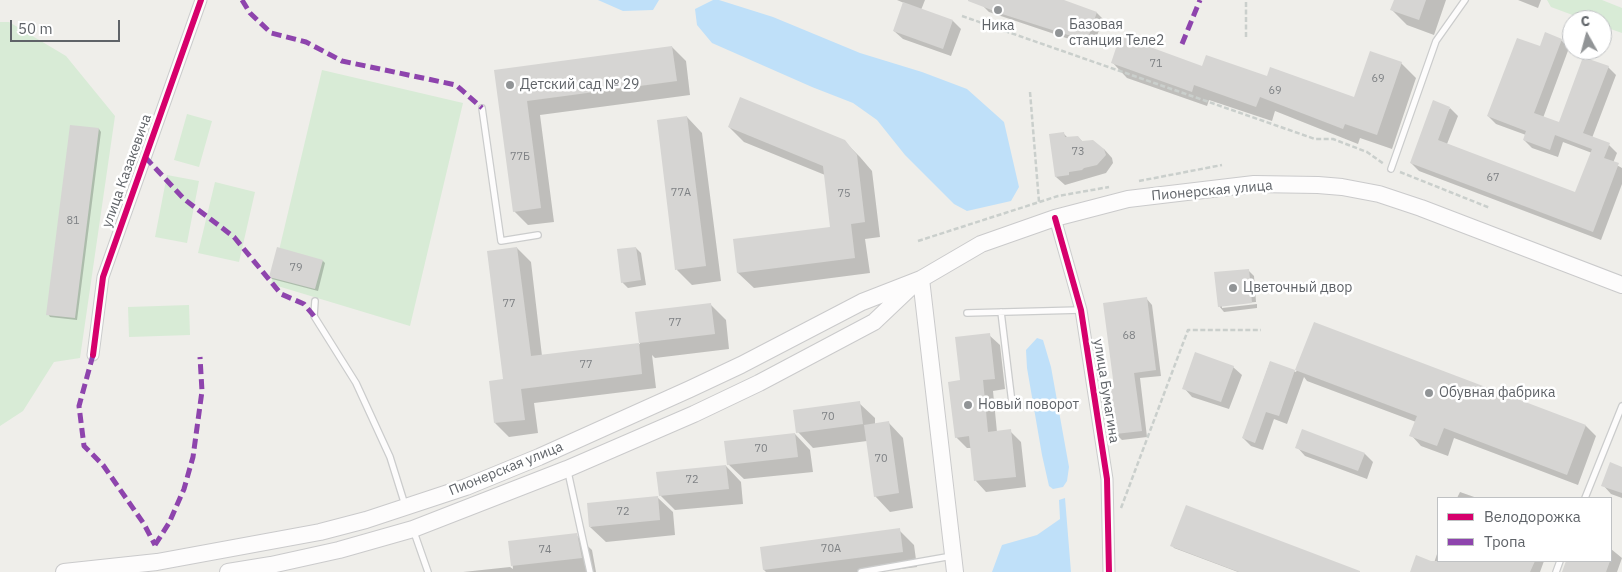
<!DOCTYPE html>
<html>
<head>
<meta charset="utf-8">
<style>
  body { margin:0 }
  #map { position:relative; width:1622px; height:572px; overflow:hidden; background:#efeeea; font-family:"IBM Plex Sans",sans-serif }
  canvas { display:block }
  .legend { position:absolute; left:1437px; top:497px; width:175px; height:65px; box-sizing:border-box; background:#fff; border:1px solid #bfc1c3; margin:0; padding:6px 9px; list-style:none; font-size:15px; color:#5f6368 }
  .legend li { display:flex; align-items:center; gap:10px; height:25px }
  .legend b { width:25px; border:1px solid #bfc1c3 }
  .north { position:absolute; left:1562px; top:10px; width:50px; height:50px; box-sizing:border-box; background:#fff; border:1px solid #bfc1c3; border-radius:50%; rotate:353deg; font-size:14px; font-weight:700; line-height:20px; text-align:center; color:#5f6368 }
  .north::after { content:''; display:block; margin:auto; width:18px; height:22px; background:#919496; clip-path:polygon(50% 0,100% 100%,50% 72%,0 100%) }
  .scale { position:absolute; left:10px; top:20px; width:110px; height:22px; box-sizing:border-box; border:2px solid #5f6368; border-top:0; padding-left:6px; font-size:15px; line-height:18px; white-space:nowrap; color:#5f6368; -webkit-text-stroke:4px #fff; paint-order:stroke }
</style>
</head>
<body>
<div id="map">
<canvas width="1622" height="572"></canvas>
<ul class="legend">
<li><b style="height:6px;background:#d6006c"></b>Велодорожка</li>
<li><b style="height:6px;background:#8e44ad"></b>Тропа</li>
</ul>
<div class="north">С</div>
<div class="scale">50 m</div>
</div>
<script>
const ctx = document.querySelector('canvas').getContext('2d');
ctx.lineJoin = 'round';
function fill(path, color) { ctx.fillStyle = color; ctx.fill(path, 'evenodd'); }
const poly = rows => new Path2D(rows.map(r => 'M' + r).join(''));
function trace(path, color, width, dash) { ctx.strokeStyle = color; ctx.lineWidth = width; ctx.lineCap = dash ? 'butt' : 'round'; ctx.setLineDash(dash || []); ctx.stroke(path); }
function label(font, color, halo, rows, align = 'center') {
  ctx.font = font + ' "IBM Plex Sans",sans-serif'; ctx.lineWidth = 5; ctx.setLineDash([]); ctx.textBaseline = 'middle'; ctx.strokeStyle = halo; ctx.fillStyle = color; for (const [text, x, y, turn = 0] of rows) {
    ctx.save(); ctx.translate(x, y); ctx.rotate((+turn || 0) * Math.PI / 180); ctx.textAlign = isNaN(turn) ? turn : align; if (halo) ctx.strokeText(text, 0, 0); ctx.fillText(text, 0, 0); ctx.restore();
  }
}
fill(poly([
  [1547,0,1602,0,1622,8,1622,33,1602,26,1602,20,1586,20,1551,7],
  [0,22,9,22,66,56,115,116,80,358,54,362,23,411,0,426],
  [322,70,463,103,410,326,271,284],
  [187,114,212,121,199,167,174,160],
  [167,175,199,181,187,243,155,237],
  [215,182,255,192,239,262,198,253],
  [189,305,190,335,129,337,128,307]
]), '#d8ebd6');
fill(poly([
  [598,0,659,0,653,10,623,11],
  [713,0,719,0,773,17,860,53,922,72,967,89,1004,122,1019,187,1011,201,967,211,954,204,905,155,877,120,853,103,812,87,712,43,697,25,695,9],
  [1037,338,1043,340,1051,367,1069,467,1067,481,1063,487,1053,489,1049,486,1042,455,1027,368,1026,350],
  [1065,498,1071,572,992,572,1002,545,1037,535,1060,519,1059,500]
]), '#bfe0f9');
fill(poly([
  [897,0,925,0,921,10,953,21,961,29,951,56,903,39,894,31,904,3],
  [985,0,1060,0,1097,13,1103,19,1093,47,989,12,983,6],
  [1395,0,1446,0,1434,35,1407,25,1392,10],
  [1518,0,1541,0,1538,8],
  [1561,40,1569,48,1543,118,1559,124,1608,67,1616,75,1592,138,1609,145,1617,153,1613,163,1622,168,1622,184,1601,240,1419,171,1411,163,1450,108,1458,116,1447,144,1576,194,1592,153,1563,142,1558,157,1532,148,1524,140,1526,135,1496,124,1488,116,1540,48],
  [672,47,686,61,690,95,540,115,554,222,528,225,514,211,495,71],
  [1112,62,1203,68,1267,77,1354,98,1401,63,1416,78,1392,149,1360,138,1358,144,1275,111,1272,121,1209,100,1207,106,1127,78],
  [687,117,702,133,721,281,692,285,677,270],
  [72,126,99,129,101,132,77,320,50,317,48,314],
  [729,127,844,141,860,157,872,171,880,237,865,239,870,273,754,288,738,273,734,240,832,228,825,175,744,142],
  [1064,134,1068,138,1078,137,1083,142,1104,149,1112,158,1113,163,1106,173,1065,185,1056,177],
  [517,248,531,262,542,356,640,344,636,313,710,304,726,320,729,349,655,358,652,355,656,388,534,403,538,433,509,437,495,423,504,380],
  [636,248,641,253,646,285,628,288,622,282],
  [323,261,325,263,318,291,272,279,270,277],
  [1248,270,1254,276,1256,302,1222,305,1222,308,1257,304,1257,308,1224,312,1219,306],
  [1146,298,1152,305,1161,376,1140,378,1147,437,1122,440,1116,434,1115,388],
  [1315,324,1586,426,1596,436,1578,485,1454,438,1448,456,1421,446,1411,435,1416,422,1307,381,1304,377,1287,424,1274,419,1263,450,1251,446,1243,438,1270,362,1296,372],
  [989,335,1000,345,1005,389,993,391,997,432,1010,431,1021,442,1026,487,986,492,976,481,972,448,967,448,956,437,961,381],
  [1233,367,1242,375,1229,409,1192,397,1184,388],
  [859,403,875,418,875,424,888,422,903,438,913,508,890,512,875,496,867,441,813,448,798,432],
  [795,434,810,450,813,472,744,479,728,464],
  [1297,447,1365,454,1373,462,1367,479,1305,456],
  [726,466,741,482,743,504,675,510,660,495],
  [1622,468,1622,498,1611,494,1603,485],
  [1460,492,1477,498,1457,498],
  [657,497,673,512,675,535,606,542,590,527],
  [899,530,914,545,917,567,878,572,766,572,764,570,761,548],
  [576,535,592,550,596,572,463,572,510,567,513,569,510,542],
  [1172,545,1359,572,1238,572,1174,548],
  [1611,549,1622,558,1617,572,1563,572,1567,561,1611,561],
  [1438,551,1438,561,1544,561,1540,572,1411,572,1434,563]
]), '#0003');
fill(poly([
  [968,0,1064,0,1097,12,1087,41,1002,14,968,1],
  [1394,0,1426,0,1419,20,1390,10],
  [903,2,953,20,943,49,893,31],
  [1545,32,1562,39,1534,113,1559,122,1583,57,1609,66,1583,133,1610,143,1604,158,1619,163,1593,232,1410,163,1433,100,1450,107,1438,140,1575,192,1592,149,1555,135,1550,150,1523,140,1526,131,1487,116,1517,38,1540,46],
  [1120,36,1202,66,1206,55,1267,76,1270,67,1354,97,1370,51,1402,62,1377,135,1345,124,1343,129,1260,97,1256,107,1194,85,1192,92,1111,63],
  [672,46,677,81,527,101,541,208,513,212,494,70],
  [740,97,845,140,857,155,865,222,851,224,855,258,737,273,733,239,830,227,823,166,728,127],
  [687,116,706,266,675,270,657,120],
  [70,125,99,128,75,318,46,315],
  [1064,132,1065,137,1078,136,1082,141,1093,140,1104,149,1106,155,1097,165,1084,168,1082,170,1069,172,1069,175,1055,177,1049,134],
  [277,247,323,260,315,289,269,277],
  [517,247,531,356,639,343,642,374,521,389,525,420,494,423,489,381,503,379,487,251],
  [636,247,641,280,621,283,617,249],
  [1249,269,1252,303,1218,307,1214,272],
  [1147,297,1156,370,1134,373,1142,431,1115,434,1109,388,1114,387,1103,303],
  [711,303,715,334,639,343,635,312],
  [1314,322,1586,425,1567,475,1444,428,1437,446,1409,436,1417,416,1295,370],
  [990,333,995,379,983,380,988,432,1011,429,1016,477,974,481,969,436,955,438,948,382,960,380,955,337],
  [1195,352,1234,366,1221,402,1182,389],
  [1270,361,1295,370,1279,416,1266,412,1255,443,1242,438],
  [860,401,863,424,796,433,793,410],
  [889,421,899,493,874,497,864,425],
  [1302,429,1365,453,1358,471,1295,448],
  [795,433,798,457,727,465,724,441],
  [1610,462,1622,467,1622,493,1601,486],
  [726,465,729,489,659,496,656,472],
  [658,496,660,520,589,527,587,503],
  [1186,505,1360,571,1360,572,1239,572,1170,546],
  [900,528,903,552,763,570,760,547],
  [577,533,582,558,511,566,508,541],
  [1416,555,1431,561,1535,561,1530,572,1410,572],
  [1566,561,1610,561,1606,572,1562,572]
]), '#d6d5d3');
const lane = poly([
  [482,108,501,241,538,235],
  [1391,169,1436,41,1465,0],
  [315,301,314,316,356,383,390,457,405,505],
  [1001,312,1012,403],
  [967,313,1081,310],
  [568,472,590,572],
  [1585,498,1622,406],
  [414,532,428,572],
  [861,572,952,556],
  [1556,572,1560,561]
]);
const street = poly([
  [1055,218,1081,310,1107,479,1109,572],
  [93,355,103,277,201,0]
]);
const secondary = poly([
  [921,279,955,572],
  [64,572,157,562,320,532,366,520,466,487,539,457,690,389,741,365,862,302,921,279,981,244,1055,218,1128,199,1254,184,1318,185,1342,187,1379,194,1421,208,1622,285],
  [228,572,271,565,339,550,413,529,567,469,694,414,759,383,874,322,913,285]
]);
trace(lane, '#cbcccc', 8);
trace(street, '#cbcccc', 13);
trace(secondary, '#cacacb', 18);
trace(poly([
  [962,16,1315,139,1333,139,1367,152,1384,164],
  [1246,37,1246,0],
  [1030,92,1039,202],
  [1400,172,1490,208],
  [1139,181,1222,165],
  [918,241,1058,196,1109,187],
  [1121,508,1188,330,1261,330]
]), '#cacfcc', 2.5, [5, 2.5]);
trace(lane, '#fdfcfc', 5.5);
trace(street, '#fdfcfc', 11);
trace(secondary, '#fdfcfc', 16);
trace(poly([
  [242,0,250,13,271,33,306,42,342,61,456,85,482,108],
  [1182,44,1200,0],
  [145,157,184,199,234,237,281,294,304,304,314,316],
  [93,355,79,406,84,446,103,465,144,524,155,545],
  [155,545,169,523,184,489,193,457,202,391,200,357]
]), '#8e44ad', 5, [10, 5]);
trace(poly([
  [1055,218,1081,310,1107,479,1109,572],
  [93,355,103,277,201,0]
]), '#d6006c', 6);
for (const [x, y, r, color] of [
  [998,10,5,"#919496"],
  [1059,33,5,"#919496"],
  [510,85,5,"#919496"],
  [1233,288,5,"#919496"],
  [1429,393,5,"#919496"],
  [968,405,5,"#919496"]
]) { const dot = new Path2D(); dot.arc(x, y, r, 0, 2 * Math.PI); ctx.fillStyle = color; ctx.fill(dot); trace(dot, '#fff', 2); }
label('11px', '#7e8184', null, [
  ["71",1156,64],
  ["69",1378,79],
  ["69",1275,91],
  ["73",1078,152],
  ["77Б",520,157],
  ["67",1493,178],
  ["77А",681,193],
  ["75",844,194],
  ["81",73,221],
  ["79",296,268],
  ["77",509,304],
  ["77",675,323],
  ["68",1129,336],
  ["77",586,365],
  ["70",828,417],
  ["70",761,449],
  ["70",881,459],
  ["72",692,480],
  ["72",623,512],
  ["70А",831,549],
  ["74",545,550]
]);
label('14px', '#5f6368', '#fff', [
  ["Базовая",1069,25],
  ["станция Теле2",1069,41],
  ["Ника",998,26,"center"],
  ["Детский сад № 29",520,85],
  ["Цветочный двор",1243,288],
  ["Обувная фабрика",1439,393],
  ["Новый поворот",978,405]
], 'left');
label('14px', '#5f6368', '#fff', [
  ["улица Казакевича",127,171,-70],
  ["Пионерская улица",1212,191,-5],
  ["улица Бумагина",1106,391,81],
  ["Пионерская улица",506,469,-22]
]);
</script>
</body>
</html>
